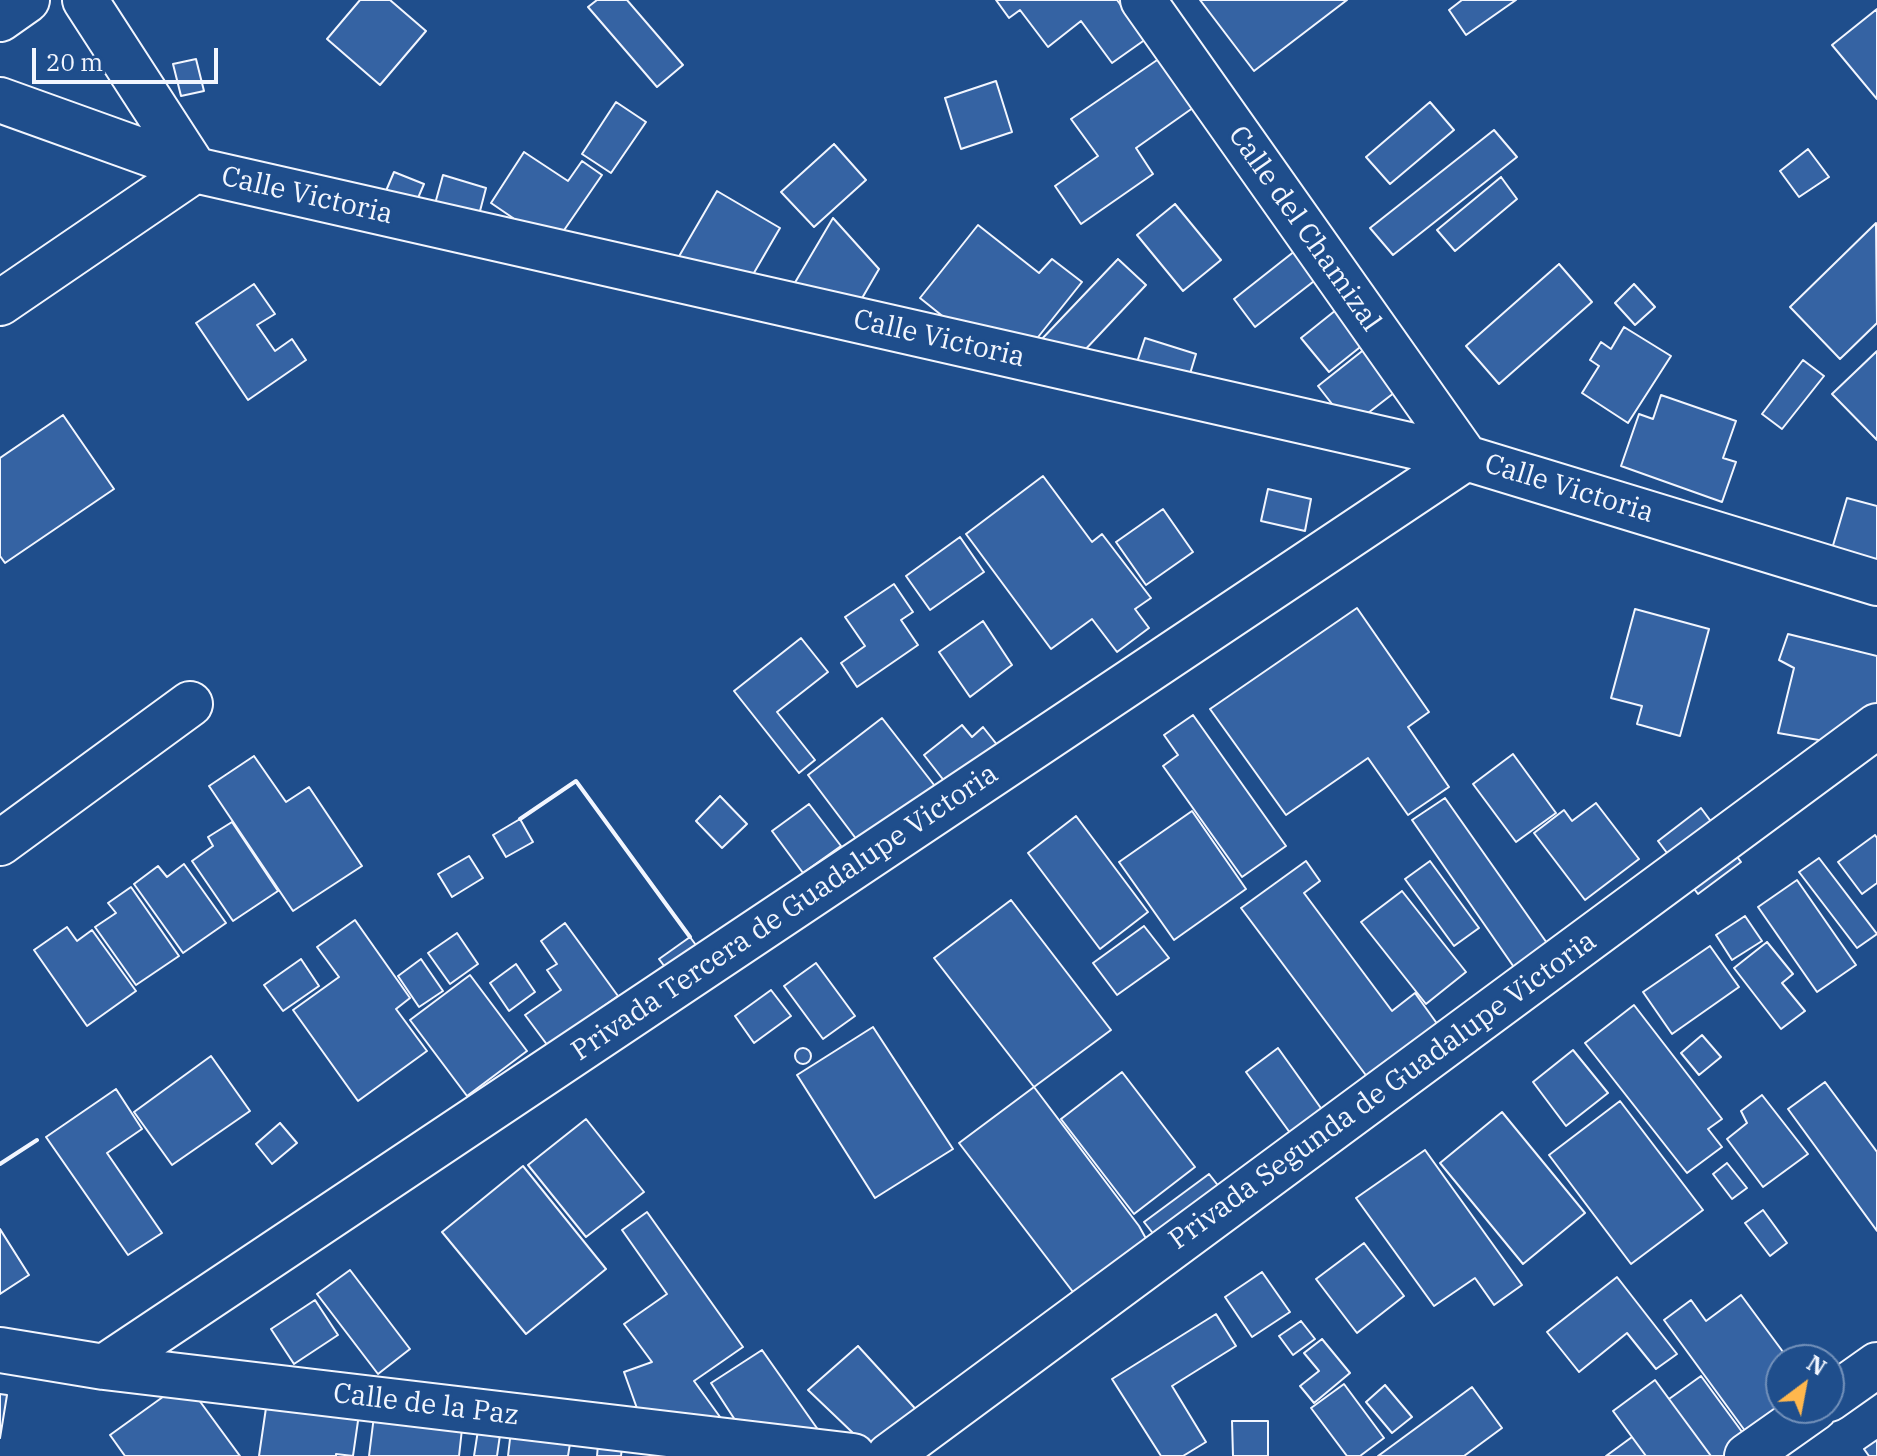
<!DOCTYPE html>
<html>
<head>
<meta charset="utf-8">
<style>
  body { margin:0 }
  #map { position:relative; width:1877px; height:1456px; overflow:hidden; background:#1f4e8c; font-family:"IBM Plex Serif",serif }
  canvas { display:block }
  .north { position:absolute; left:1765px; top:1344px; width:80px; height:80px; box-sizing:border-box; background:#1f4e8c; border:2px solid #7391ba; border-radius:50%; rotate:32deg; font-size:22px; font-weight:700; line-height:32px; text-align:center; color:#f2f6ff }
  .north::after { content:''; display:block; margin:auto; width:28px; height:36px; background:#ffb74d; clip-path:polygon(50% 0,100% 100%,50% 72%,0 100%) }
  .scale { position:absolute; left:32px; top:48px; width:186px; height:36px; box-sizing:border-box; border:4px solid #f2f6ff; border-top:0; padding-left:10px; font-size:24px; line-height:28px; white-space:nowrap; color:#f2f6ff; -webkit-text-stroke:6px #1f4e8c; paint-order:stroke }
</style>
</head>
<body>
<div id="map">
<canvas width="1877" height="1456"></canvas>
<div class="north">N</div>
<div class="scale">20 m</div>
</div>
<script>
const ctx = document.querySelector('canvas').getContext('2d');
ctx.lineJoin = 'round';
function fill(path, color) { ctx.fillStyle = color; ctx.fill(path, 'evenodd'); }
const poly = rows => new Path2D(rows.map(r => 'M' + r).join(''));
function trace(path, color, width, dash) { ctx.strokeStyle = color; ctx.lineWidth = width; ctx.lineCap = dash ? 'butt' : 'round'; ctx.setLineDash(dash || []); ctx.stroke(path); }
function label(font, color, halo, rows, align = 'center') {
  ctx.font = font + ' "IBM Plex Serif",serif'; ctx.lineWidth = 6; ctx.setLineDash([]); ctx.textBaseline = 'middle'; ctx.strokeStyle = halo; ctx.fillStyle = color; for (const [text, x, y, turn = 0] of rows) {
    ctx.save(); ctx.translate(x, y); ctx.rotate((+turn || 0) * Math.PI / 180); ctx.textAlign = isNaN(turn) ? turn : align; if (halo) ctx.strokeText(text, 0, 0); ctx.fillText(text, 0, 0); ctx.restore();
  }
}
const building = poly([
  [360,0,390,0,426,31,380,85,327,39,360,0],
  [597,0,627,0,683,65,657,87,588,7,597,0],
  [996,0,1117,0,1146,39,1112,63,1081,21,1048,47,1020,10,1009,18,996,0],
  [1200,0,1347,0,1254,71,1200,0],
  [1462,0,1516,0,1466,35,1449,10,1462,0],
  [1877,9,1877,99,1832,45,1877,9],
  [1163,56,1197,105,1136,148,1153,174,1081,224,1055,186,1098,156,1071,119,1163,56],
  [196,59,204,91,181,96,173,64,196,59],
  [996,81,1012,132,961,149,945,98,996,81],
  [616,102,646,122,611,173,582,154,616,102],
  [1430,102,1454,130,1390,184,1366,157,1430,102],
  [1494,130,1517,157,1393,255,1370,228,1494,130],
  [834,144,866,180,814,227,781,192,834,144],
  [1808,149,1829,177,1799,197,1780,171,1808,149],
  [524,152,568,181,582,161,602,175,538,268,498,241,513,218,491,203,524,152],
  [394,172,424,184,406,226,377,212,394,172],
  [443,175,486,188,474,234,430,222,443,175],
  [1501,177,1517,199,1455,251,1437,230,1501,177],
  [717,191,780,228,733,309,674,265,717,191],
  [1175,204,1221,260,1183,291,1137,235,1175,204],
  [833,218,879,269,840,336,780,308,833,218],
  [1876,223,1877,323,1840,359,1790,307,1876,223],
  [978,225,1039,273,1052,259,1082,282,1011,371,920,298,978,225],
  [1305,243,1327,271,1255,327,1234,299,1305,243],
  [1118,259,1146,285,1067,369,1039,342,1118,259],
  [1559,264,1592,302,1499,384,1466,346,1559,264],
  [254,284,275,314,257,325,275,351,292,339,306,360,248,400,196,323,254,284],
  [1634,284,1655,307,1635,325,1615,303,1634,284],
  [1341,306,1369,340,1329,372,1301,338,1341,306],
  [1624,327,1671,356,1628,423,1582,393,1599,366,1590,360,1601,342,1611,349,1624,327],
  [1145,338,1196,354,1183,397,1131,380,1145,338],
  [1366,348,1399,389,1350,427,1318,386,1366,348],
  [1877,351,1877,440,1832,394,1877,351],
  [1803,360,1824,376,1782,429,1762,414,1803,360],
  [1661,395,1736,421,1723,458,1736,462,1722,502,1621,466,1639,414,1653,419,1661,395],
  [63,415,114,489,5,563,0,556,0,458,63,415],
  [1043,476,1092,542,1102,534,1151,598,1135,609,1149,628,1117,652,1092,619,1051,649,966,534,1043,476],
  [1268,489,1311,499,1305,531,1261,521,1268,489],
  [1847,498,1877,506,1877,574,1829,559,1847,498],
  [1163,509,1193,552,1146,585,1116,542,1163,509],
  [960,537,984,572,930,610,906,576,960,537],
  [894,584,913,612,901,620,918,645,857,687,841,663,865,646,845,617,894,584],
  [1357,608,1429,712,1408,727,1449,787,1408,815,1368,758,1286,815,1210,709,1357,608],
  [1635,609,1709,629,1680,736,1637,724,1642,706,1611,698,1635,609],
  [983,621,1012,665,970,697,939,652,983,621],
  [1788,634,1877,656,1877,750,1778,733,1794,668,1779,660,1788,634],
  [801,638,828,672,777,712,815,760,799,773,734,691,801,638],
  [1193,715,1286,846,1242,877,1163,766,1178,755,1164,735,1193,715],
  [882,718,938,790,863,848,808,775,882,718],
  [962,725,972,737,983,727,1002,751,952,791,924,755,962,725],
  [1513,754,1556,813,1516,842,1473,784,1513,754],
  [254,756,286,802,309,787,362,866,293,911,209,786,254,756],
  [720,796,747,824,722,848,696,821,720,796],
  [1445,798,1561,963,1527,986,1412,820,1445,798],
  [1596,803,1639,859,1585,900,1534,833,1564,810,1572,821,1596,803],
  [809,804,841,846,803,873,772,831,809,804],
  [1701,808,1741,862,1698,894,1658,841,1701,808],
  [1192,811,1246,889,1174,940,1119,862,1192,811],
  [1076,816,1148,912,1100,949,1028,853,1076,816],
  [520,819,533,842,506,857,493,835,520,819],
  [232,822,278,891,233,921,192,861,213,846,208,837,232,822],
  [1875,835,1877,838,1877,883,1862,894,1838,862,1875,835],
  [469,856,483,878,452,897,438,874,469,856],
  [1819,858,1877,934,1857,948,1799,872,1819,858],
  [1306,861,1320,881,1304,893,1392,1011,1415,993,1438,1025,1368,1078,1241,908,1306,861],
  [1430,861,1479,928,1454,946,1405,879,1430,861],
  [184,864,226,923,183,953,134,884,158,866,167,877,184,864],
  [1797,880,1856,965,1817,992,1758,907,1797,880],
  [131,887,179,956,136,985,95,927,116,913,108,903,131,887],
  [1402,891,1466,972,1426,1004,1361,922,1402,891],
  [1011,900,1111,1030,1034,1087,934,958,1011,900],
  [1745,916,1762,941,1732,960,1716,935,1745,916],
  [355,920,410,998,396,1009,427,1051,358,1101,293,1010,339,977,317,947,355,920],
  [565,923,618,996,548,1046,525,1015,561,990,547,970,557,964,541,941,565,923],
  [1144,926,1169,958,1117,995,1093,963,1144,926],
  [67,927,77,941,92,930,136,991,87,1026,34,950,67,927],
  [457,933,478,964,450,984,428,953,457,933],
  [690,937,701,952,665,967,659,959,690,937],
  [1767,942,1793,974,1782,983,1805,1011,1781,1029,1734,968,1767,942],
  [1710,946,1739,987,1672,1034,1643,992,1710,946],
  [301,959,319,986,283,1011,264,985,301,959],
  [421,959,443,991,419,1007,398,976,421,959],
  [816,963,855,1016,823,1039,784,986,816,963],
  [516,964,535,992,509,1011,490,983,516,964],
  [470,975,527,1051,467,1096,410,1020,470,975],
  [771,990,791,1016,754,1043,735,1016,771,990],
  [1634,1005,1722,1119,1708,1129,1722,1147,1687,1173,1585,1043,1634,1005],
  [873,1027,953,1149,875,1198,797,1075,873,1027],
  [1702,1035,1721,1057,1699,1075,1681,1053,1702,1035],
  [1278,1048,1333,1125,1301,1148,1246,1072,1278,1048],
  '795 1056a8 8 0 1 1 16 0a8 8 0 1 1-16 0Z',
  [1573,1050,1608,1093,1566,1126,1533,1082,1573,1050],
  [211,1056,250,1111,172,1165,134,1112,211,1056],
  [1122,1072,1195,1167,1134,1214,1061,1119,1122,1072],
  [1825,1082,1877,1152,1877,1231,1788,1109,1825,1082],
  [1034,1087,1139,1226,1154,1253,1086,1309,959,1143,1034,1087],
  [116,1089,142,1129,107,1153,162,1233,128,1255,46,1137,116,1089],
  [1762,1095,1808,1154,1763,1187,1727,1139,1747,1123,1741,1111,1762,1095],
  [1620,1101,1703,1210,1631,1264,1549,1155,1620,1101],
  [1502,1112,1585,1213,1523,1264,1440,1163,1502,1112],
  [586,1119,644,1192,586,1237,528,1165,586,1119],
  [280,1123,297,1143,272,1164,256,1144,280,1123],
  [1425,1150,1522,1285,1494,1305,1475,1278,1434,1306,1356,1198,1425,1150],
  [1727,1163,1747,1188,1732,1199,1713,1174,1727,1163],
  [523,1166,606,1269,526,1334,442,1232,523,1166],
  [1209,1174,1231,1202,1166,1250,1144,1222,1209,1174],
  [1763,1210,1787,1243,1770,1256,1745,1223,1763,1210],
  [647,1212,743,1347,694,1381,736,1439,644,1428,624,1372,652,1362,624,1324,667,1294,622,1230,647,1212],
  [0,1229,29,1275,0,1294,0,1229],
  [1364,1243,1404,1296,1357,1333,1316,1279,1364,1243],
  [350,1270,410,1349,378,1374,317,1294,350,1270],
  [1262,1272,1290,1312,1252,1337,1225,1297,1262,1272],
  [1617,1277,1677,1354,1656,1369,1627,1333,1579,1372,1547,1332,1617,1277],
  [1741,1295,1789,1360,1781,1360,1781,1408,1751,1439,1664,1320,1691,1300,1706,1321,1741,1295],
  [315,1300,338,1335,294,1364,271,1329,315,1300],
  [1216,1314,1236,1346,1172,1386,1206,1442,1183,1456,1161,1456,1112,1379,1216,1314],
  [1301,1321,1315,1339,1293,1355,1279,1336,1301,1321],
  [1322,1339,1350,1373,1314,1403,1300,1386,1319,1371,1304,1353,1322,1339],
  [858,1346,922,1416,876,1455,808,1390,858,1346],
  [762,1350,833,1451,750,1443,711,1383,762,1350],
  [1701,1376,1748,1440,1726,1456,1711,1456,1669,1399,1701,1376],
  [1655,1380,1711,1456,1646,1456,1632,1437,1613,1411,1655,1380],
  [185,1381,240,1456,125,1456,110,1435,185,1381],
  [1344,1384,1384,1438,1360,1456,1347,1456,1311,1408,1344,1384],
  [1385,1385,1412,1417,1392,1433,1366,1402,1385,1385],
  [1472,1387,1502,1428,1464,1456,1378,1456,1472,1387],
  [0,1394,7,1395,0,1438,0,1394],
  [267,1401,359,1414,353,1456,336,1454,336,1456,259,1456,267,1401],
  [375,1408,463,1420,459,1456,369,1456,375,1408],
  [1232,1421,1268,1421,1268,1456,1233,1456,1232,1421],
  [512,1422,572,1431,568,1456,508,1456,512,1422],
  [479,1424,501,1428,497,1456,474,1456,479,1424],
  [1632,1437,1646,1456,1606,1456,1632,1437],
  [1877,1440,1877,1456,1869,1456,1864,1449,1877,1440],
  [598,1445,622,1448,621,1456,597,1456,598,1445]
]);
fill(building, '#3563a3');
trace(building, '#f2f6ff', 2);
const minor = poly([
  [0,19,27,0],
  [0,100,195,170,1466,458,1877,583],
  [0,303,195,170,85,0],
  [0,843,190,704],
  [0,1350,104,1367,853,1456],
  [104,1367,1466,458,1143,0],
  [1829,1399,1877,1365],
  [889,1456,1877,726],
  [1747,1456,1815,1408]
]);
trace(minor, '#f2f6ff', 48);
trace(minor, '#1f4e8c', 44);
trace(poly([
  [520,819,576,781,690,937],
  [0,1164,37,1140]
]), '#f2f6ff', 4);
label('28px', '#f2f6ff', '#1f4e8c', [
  ["Calle Victoria",307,196,13],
  ["Calle del Chamizal",1304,229,55],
  ["Calle Victoria",939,339,13],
  ["Calle Victoria",1569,489,17],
  ["Privada Tercera de Guadalupe Victoria",785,913,-34],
  ["Privada Segunda de Guadalupe Victoria",1383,1091,-36],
  ["Calle de la Paz",426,1405,7]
]);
</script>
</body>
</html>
